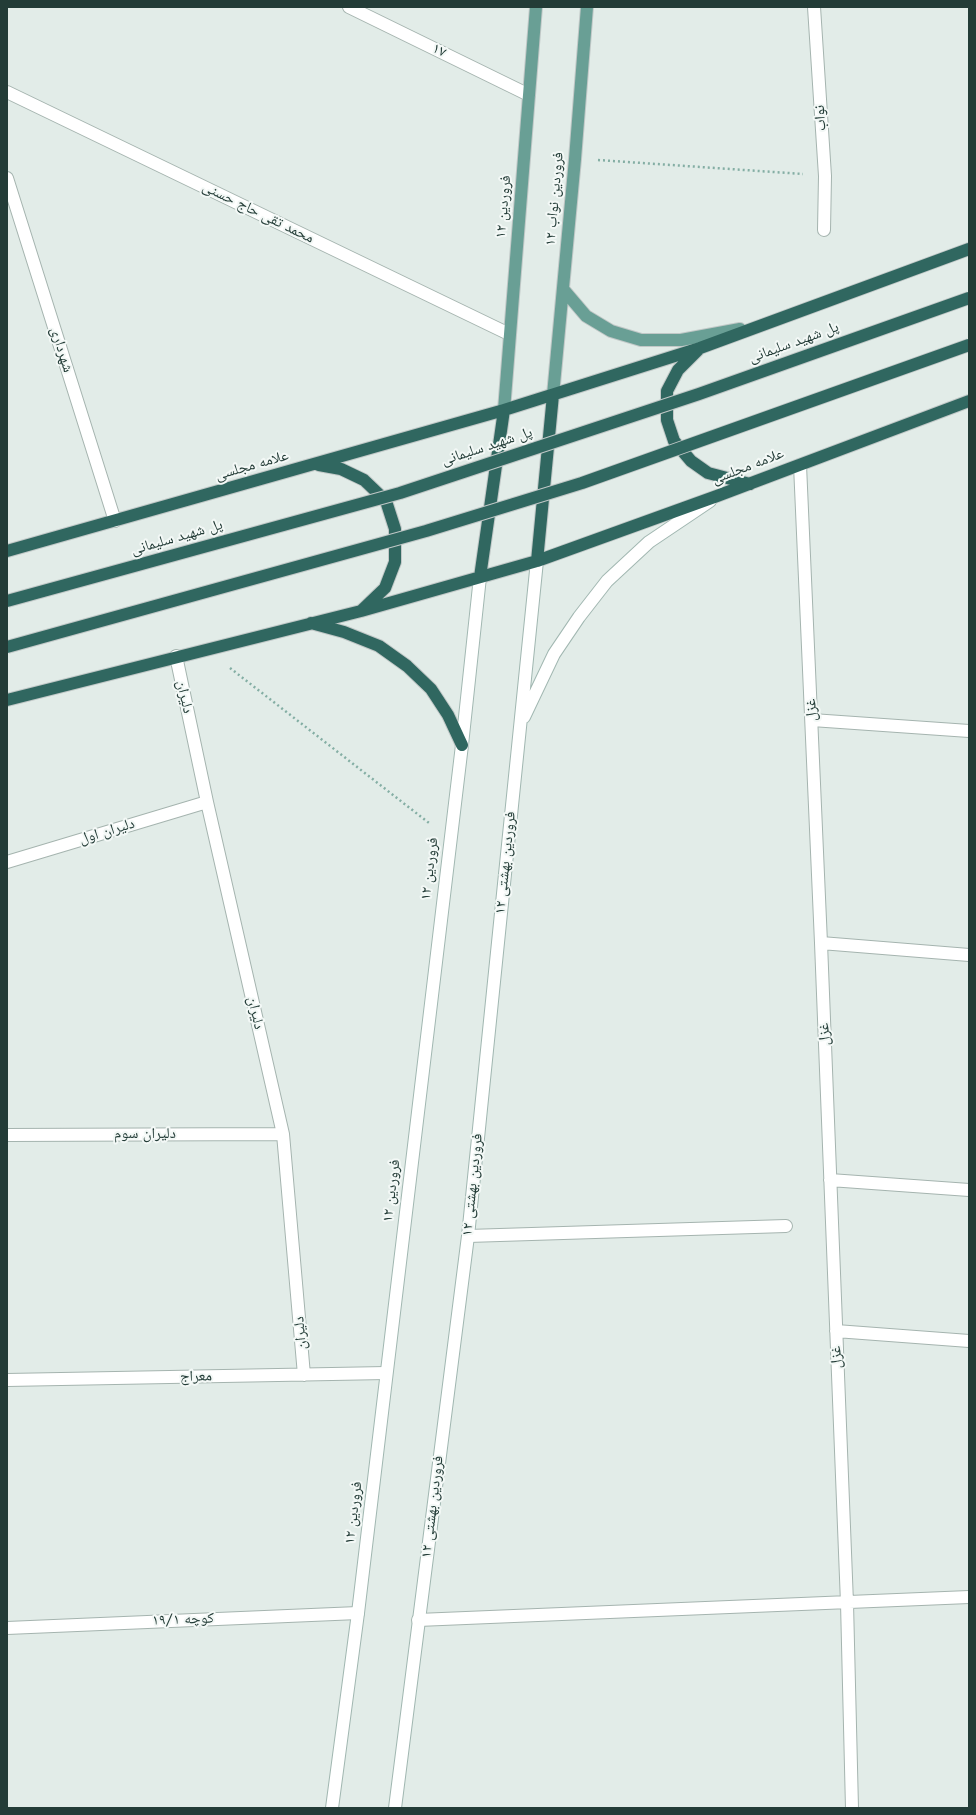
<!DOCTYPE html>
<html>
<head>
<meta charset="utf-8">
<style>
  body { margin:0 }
  #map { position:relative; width:976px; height:1815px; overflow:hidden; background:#e2ece8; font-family:Jost,sans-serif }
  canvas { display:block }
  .frame { position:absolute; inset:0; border:8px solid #233c37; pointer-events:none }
</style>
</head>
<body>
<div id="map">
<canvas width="976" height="1815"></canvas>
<div class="frame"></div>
</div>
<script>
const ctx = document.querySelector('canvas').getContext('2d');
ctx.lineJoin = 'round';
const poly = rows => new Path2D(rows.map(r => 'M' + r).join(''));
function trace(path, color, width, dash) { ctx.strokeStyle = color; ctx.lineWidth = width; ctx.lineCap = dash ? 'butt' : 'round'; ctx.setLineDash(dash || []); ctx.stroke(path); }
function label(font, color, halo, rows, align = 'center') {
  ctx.font = font + ' Jost,"Noto Naskh Arabic",sans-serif'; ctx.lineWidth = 4; ctx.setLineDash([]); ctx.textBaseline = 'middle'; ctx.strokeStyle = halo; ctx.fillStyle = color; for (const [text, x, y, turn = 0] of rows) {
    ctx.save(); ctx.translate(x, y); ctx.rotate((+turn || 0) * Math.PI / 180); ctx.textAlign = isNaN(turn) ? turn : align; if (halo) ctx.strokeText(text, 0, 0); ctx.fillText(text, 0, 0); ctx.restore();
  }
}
const lane = poly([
  [468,1236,786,1226]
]);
const street = poly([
  [349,7,529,95],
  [814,7,825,176,824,230],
  [7,92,509,334],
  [7,178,115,521],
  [800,465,821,943,847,1603,852,1808],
  [176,656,207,802,283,1134,304,1375],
  [812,720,969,731],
  [7,862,207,802],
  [821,943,969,955],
  [7,1135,283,1134],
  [830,1180,969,1190],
  [836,1331,969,1341],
  [7,1380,386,1373],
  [418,1620,969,1597],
  [7,1628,358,1613]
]);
const secondary = poly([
  [524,717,554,654,579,617,607,581,649,542,710,501],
  [332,1808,358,1613,462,745,480,577],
  [395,1808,468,1236,537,561]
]);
const primary = poly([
  [563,289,586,316,611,331,641,340,681,340,740,329],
  [553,395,575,159,587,7],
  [504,410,536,7]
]);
const highway = poly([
  [698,350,678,370,667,391,667,420,674,441,691,461,708,473,750,484],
  [319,465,341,469,364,480,386,501,395,529,395,562,385,588,362,610],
  [7,551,504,410,700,348,969,249],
  [537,561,553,395],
  [480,577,504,410],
  [311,623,344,632,379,646,407,666,431,689,448,715,462,745],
  [7,700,361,611,537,561,717,496,969,401]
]);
trace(lane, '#a5b4af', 14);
trace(street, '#a5b4af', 14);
trace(secondary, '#a1b7b1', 14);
trace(primary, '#c1c8c7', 14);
trace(highway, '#c1c8c7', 14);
trace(poly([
  [598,160,803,174],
  [230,668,429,823]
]), '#84aea4', 2.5, [2, 3]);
trace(lane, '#fff', 12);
trace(street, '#fff', 12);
trace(secondary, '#fff', 12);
trace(primary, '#699f95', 12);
trace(highway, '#306760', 12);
const highwayBridge = poly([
  [7,601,400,493,699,394,969,298],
  [7,647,426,531,582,483,969,345]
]);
trace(highwayBridge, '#c1c8c7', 14, []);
trace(highwayBridge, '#306760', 12);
label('15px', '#233c37', '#f3f8f6', [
  ["۱۷",439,51,26],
  ["نواب",821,118,-94],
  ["۱۲ فروردین نواب",555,199,-85],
  ["۱۲ فروردین",504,207,-85],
  ["محمد تقی حاج حسنی",258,213,26],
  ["پل شهید سلیمانی",794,343,-20],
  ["شهرداری",61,350,73],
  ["پل شهید سلیمانی",487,447,-18],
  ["علامه مجلسی",252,466,-16],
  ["علامه مجلسی",748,467,-21],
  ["پل شهید سلیمانی",177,538,-16],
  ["دلیران",184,697,78],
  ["غزل",812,710,-93],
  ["دلیران اول",107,832,-17],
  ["۱۲ فروردین بهشتی",506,863,-84],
  ["۱۲ فروردین",430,869,-83],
  ["دلیران",255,1013,77],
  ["غزل",825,1034,-92],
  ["دلیران سوم",145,1134],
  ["۱۲ فروردین بهشتی",473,1185,-84],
  ["۱۲ فروردین",392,1191,-83],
  ["دلیران",301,1333,-95],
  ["غزل",837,1357,-92],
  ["معراج",196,1377,-1],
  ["۱۲ فروردین بهشتی",433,1507,-83],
  ["۱۲ فروردین",354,1513,-83],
  ["کوچه ۱۹/۱",183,1620,-2]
]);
</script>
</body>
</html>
